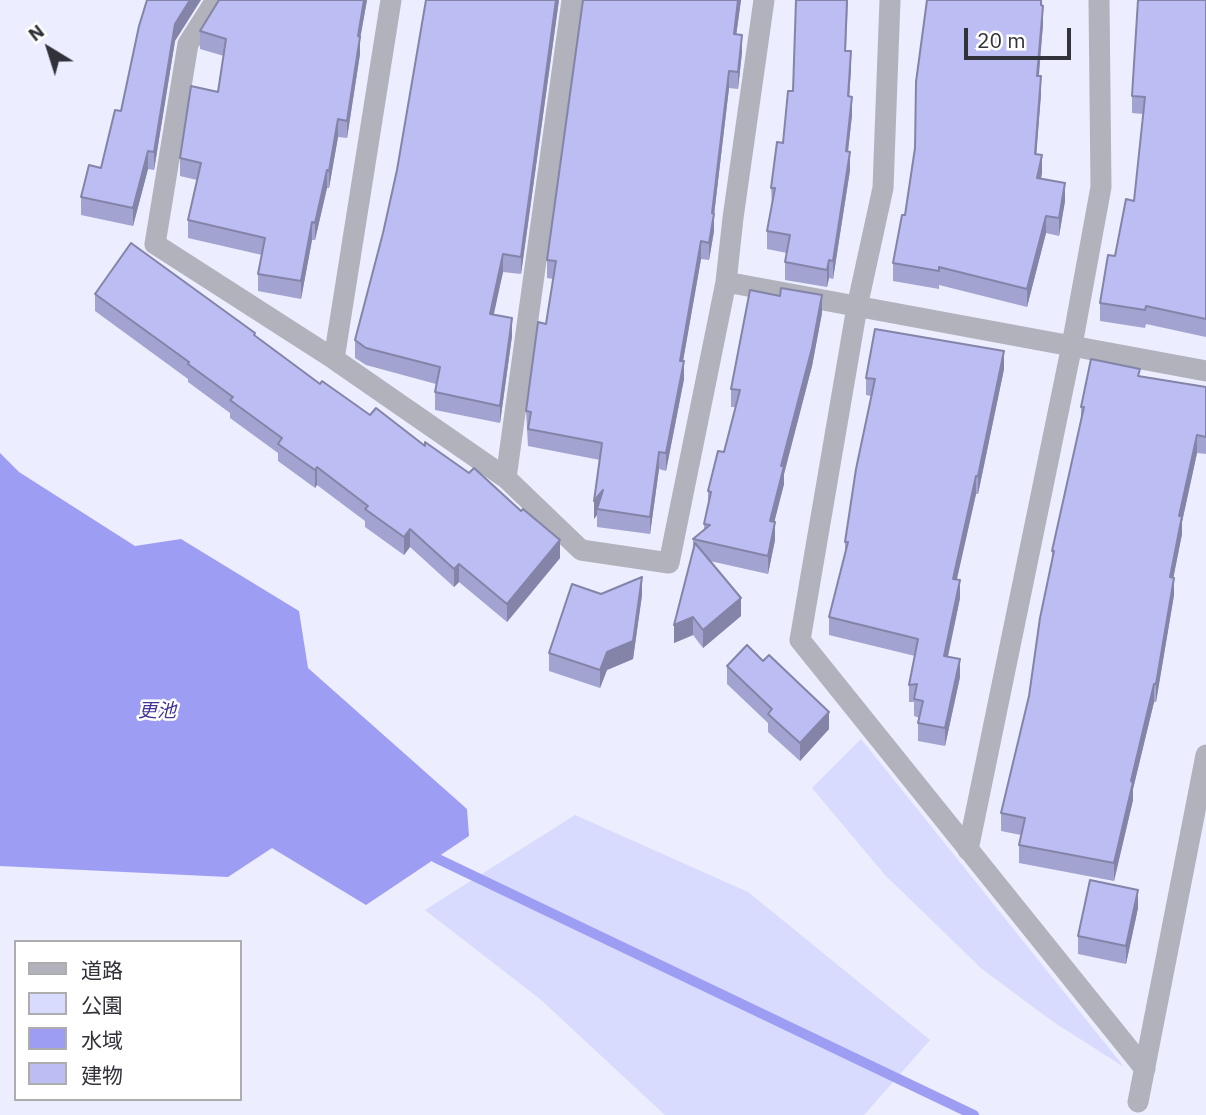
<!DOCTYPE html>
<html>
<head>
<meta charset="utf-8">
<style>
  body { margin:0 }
  #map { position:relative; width:1206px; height:1115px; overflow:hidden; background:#ecedfe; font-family:"IBM Plex Sans","Noto Sans JP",sans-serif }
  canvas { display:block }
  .legend { position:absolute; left:14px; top:940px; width:228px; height:161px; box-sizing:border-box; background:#fff; border:2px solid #adadb0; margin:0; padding:9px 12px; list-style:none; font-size:21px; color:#32323a }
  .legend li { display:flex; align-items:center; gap:14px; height:35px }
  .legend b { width:35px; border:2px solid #adadb0 }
  .north { position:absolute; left:14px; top:14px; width:70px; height:70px; -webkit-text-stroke:5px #fff; paint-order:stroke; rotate:322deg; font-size:19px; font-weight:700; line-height:28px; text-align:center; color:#32323a }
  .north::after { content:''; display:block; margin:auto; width:24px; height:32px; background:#32323a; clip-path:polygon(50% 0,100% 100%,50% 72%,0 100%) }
  .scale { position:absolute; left:964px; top:28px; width:107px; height:32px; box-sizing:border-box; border:4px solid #32323a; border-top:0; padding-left:9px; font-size:21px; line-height:24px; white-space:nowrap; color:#32323a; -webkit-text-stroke:5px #fff; paint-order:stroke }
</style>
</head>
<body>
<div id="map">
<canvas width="1206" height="1115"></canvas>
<ul class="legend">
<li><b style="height:9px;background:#b1b2bb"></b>道路</li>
<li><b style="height:19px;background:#d8dafe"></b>公園</li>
<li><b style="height:19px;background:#9e9df4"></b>水域</li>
<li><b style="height:19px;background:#bcbdf2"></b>建物</li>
</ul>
<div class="north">N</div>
<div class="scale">20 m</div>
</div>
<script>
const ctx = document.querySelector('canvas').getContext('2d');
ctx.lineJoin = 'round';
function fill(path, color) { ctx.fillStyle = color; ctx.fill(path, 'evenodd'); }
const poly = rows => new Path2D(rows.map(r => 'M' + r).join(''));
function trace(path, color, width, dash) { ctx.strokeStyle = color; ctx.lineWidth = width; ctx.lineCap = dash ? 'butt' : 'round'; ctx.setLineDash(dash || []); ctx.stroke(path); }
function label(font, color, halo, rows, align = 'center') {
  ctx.font = font + ' "IBM Plex Sans","Noto Sans JP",sans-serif'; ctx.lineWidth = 5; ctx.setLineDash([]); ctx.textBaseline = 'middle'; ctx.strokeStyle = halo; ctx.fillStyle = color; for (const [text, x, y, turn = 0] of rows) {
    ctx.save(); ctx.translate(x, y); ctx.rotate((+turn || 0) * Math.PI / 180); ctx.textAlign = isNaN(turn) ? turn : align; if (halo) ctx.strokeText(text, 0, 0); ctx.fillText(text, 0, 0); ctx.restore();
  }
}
fill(poly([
  [861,739,1124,1067,1052,1021,982,969,885,875,812,788],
  [575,815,748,892,930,1040,864,1115,665,1115,540,999,425,910]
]), '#d8dafe');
fill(poly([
  [0,453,19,472,135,546,181,539,299,611,308,668,467,809,469,836,366,905,272,848,228,877,0,866]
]), '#9e9df4');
trace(poly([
  [436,858,974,1115]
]), '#9e9df4', 10);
trace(poly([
  [216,0,188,44,155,244,334,359,506,478,581,550,669,563,726,282,733,218,764,0],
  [890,0,883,188,857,307,800,640,1145,1069],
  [726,282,1206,371],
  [334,359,391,0],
  [506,478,572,0],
  [968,850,1072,345,1101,187,1099,0],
  [1138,1102,1206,755]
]), '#b1b2bb', 21);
fill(poly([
  [219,0,367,0,360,39,360,54,347,138,338,137,329,188,327,188,315,240,312,240,301,299,258,291,258,274,262,255,188,238,188,220,197,180,180,176,180,158,218,92,224,56,200,49,200,31],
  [426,0,559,0,521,274,503,272,493,315,512,336,500,423,435,410,435,392,436,384,366,365,355,358,355,340,383,233,397,170],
  [583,0,741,0,736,34,742,52,738,89,729,88,714,215,714,231,709,260,701,259,683,361,684,379,666,471,659,469,650,534,597,527,597,515,594,519,600,460,528,446,526,411,546,324,553,279,547,278,547,260],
  [796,0,848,0,846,51,851,69,849,97,852,115,848,151,850,170,833,279,829,278,827,287,785,280,785,262,787,253,767,249,767,231,772,205,771,188,783,143,793,91],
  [1042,0,1043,24,1039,76,1041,94,1036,154,1042,173,1041,179,1065,201,1059,236,1046,233,1027,307,939,285,939,289,893,281,893,263,905,215],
  [1206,0,1206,337,1146,324,1145,328,1100,321,1100,303,1134,201,1143,114,1132,113,1132,96],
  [175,41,154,170,148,169,133,226,81,215,81,197,101,168,121,111],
  [95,294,255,336,320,384,560,558,507,622,459,582,454,587,410,547,404,555,365,527,365,521,317,485,315,488,278,461,278,453,230,418,230,413,188,382,188,379,95,311],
  [822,313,812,366,784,474,784,484,774,522,775,540,768,574,710,561,741,616,703,648,693,635,674,643,693,550,693,539,704,530,704,524,708,507,708,491,724,452,735,407,731,407,731,389],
  [1004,369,978,494,976,494,957,579,960,598,948,657,960,677,945,746,918,741,918,723,920,718,914,716,914,702,909,702,909,685,915,656,829,635,829,617,845,555,845,542,871,396,866,395,866,378],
  [1140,376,1206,387,1206,454,1197,453,1182,522,1182,534,1173,578,1174,595,1156,702,1154,702,1133,789,1133,800,1114,881,1019,863,1019,845,1021,835,1001,831,1001,813,1029,696,1052,562,1052,551,1081,423,1081,407],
  [642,595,633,659,607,670,600,688,549,671,549,653],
  [727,666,829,729,800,761,768,732,768,723,727,684],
  [1138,908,1126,964,1078,954,1078,936]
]), '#a2a3d0');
fill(poly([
  [190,0,201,0,175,41,154,170,154,152,175,24],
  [364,0,367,0,360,39,360,54,347,138,347,121,358,36],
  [556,0,559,0,521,274,521,257],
  [738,0,741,0,734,52,734,34],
  [1043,6,1043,24,1037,94,1037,76],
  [742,35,742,52,738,89,738,72],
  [851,51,851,69,848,114,848,96],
  [729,71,729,88,714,215,714,231,709,260,709,243],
  [1041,76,1041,94,1035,172,1035,154],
  [852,97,852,115,846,169,846,151],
  [338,119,338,137,329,188,329,171],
  [148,151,148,169,133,226,133,208],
  [850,152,850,170,833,279,833,261],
  [1042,155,1042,173,1037,196,1037,178],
  [327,170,327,188,315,240,315,223],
  [1065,183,1065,201,1059,236,1059,218],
  [1046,216,1046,233,1027,307,1027,289],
  [312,222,312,240,301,299,301,281],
  [701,241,701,259,680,378,680,361],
  [503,254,503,272,490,332,490,314],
  [829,260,829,278,827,287,827,270],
  [822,295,822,313,812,366,784,474,784,484,770,539,770,521,781,466],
  [512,318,512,336,500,423,500,406],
  [1004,351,1004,369,978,494,978,476],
  [684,361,684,379,666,471,666,453],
  [1197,435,1197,453,1182,522,1182,534,1170,595,1170,577,1179,516],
  [659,452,659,469,650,534,650,517],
  [317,467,317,485,315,488,315,470],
  [976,476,976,494,953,596,953,579],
  [603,490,597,509,597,515,594,519,594,501],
  [775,522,775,540,768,574,768,556],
  [410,529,410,547,404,555,404,537],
  [560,540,560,558,507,622,507,604],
  [459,564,459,582,454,587,454,569],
  [642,577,642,595,633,659,607,670,600,688,600,670,607,652],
  [1174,578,1174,595,1156,702,1156,684],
  [960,580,960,598,944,674,944,656],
  [741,598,741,616,703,648,703,630],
  [693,617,693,635,674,643,674,625],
  [960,659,960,677,945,746,945,728],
  [1154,684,1154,702,1133,789,1133,800,1114,881,1114,863,1131,781],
  [829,712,829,729,800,761,800,743],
  [1138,890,1138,908,1126,964,1126,946]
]), '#8484a9');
const building = poly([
  [147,0,190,0,175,24,154,152,148,151,133,208,81,197,89,165,101,168,115,110,121,111,139,26,147,0],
  [219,0,364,0,358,36,360,37,347,121,338,119,329,171,327,170,315,223,312,222,301,281,258,274,265,238,188,220,201,163,180,158,191,86,218,92,226,39,200,31,219,0],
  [426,0,556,0,521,257,503,254,490,314,512,318,500,406,435,392,440,367,366,348,355,340,383,233,397,170,426,0],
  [583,0,738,0,734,34,742,35,738,72,729,71,712,213,714,214,709,243,701,241,680,361,684,361,666,453,659,452,650,517,597,509,603,490,594,501,602,443,528,429,531,412,526,411,538,322,546,324,556,261,547,260,583,0],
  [796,0,847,0,845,51,851,51,848,96,852,97,846,151,850,152,833,261,829,260,827,270,785,262,790,235,767,231,775,188,771,188,777,142,783,143,788,91,793,91,796,0],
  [927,0,1041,0,1041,5,1043,6,1037,76,1041,76,1035,154,1042,155,1037,178,1065,183,1059,218,1046,216,1027,289,939,267,939,271,893,263,902,215,905,215,915,148,916,82,927,0],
  [1138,0,1206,0,1206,319,1146,306,1145,310,1100,303,1108,255,1115,256,1126,199,1134,201,1145,97,1132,96,1138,0],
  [131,243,255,333,254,335,320,384,322,381,370,415,376,408,425,446,425,442,469,473,474,468,521,511,523,509,560,540,507,604,459,564,454,569,410,529,404,537,365,509,368,506,317,467,315,470,278,444,282,438,230,400,233,397,188,364,189,362,95,294,131,243],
  [781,288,822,295,812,348,781,466,784,466,770,521,775,522,768,556,693,539,710,525,704,524,711,492,708,491,718,451,724,452,740,390,731,389,750,290,780,296,781,288],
  [875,329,1004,351,978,476,976,476,953,579,960,580,944,656,960,659,945,728,918,723,923,701,914,699,917,684,909,685,918,639,829,617,848,542,845,542,856,469,875,379,866,378,875,329],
  [1091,359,1140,369,1138,376,1206,387,1206,437,1197,435,1179,516,1182,516,1170,577,1174,578,1156,684,1154,684,1131,781,1133,782,1114,863,1019,845,1025,818,1001,813,1029,696,1040,618,1054,551,1052,551,1084,407,1081,407,1091,359],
  [695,543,741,598,703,630,693,617,674,625,695,543],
  [642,577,633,641,607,652,600,670,549,653,572,584,601,594,642,577],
  [747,645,763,661,769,655,829,712,800,743,768,714,772,709,727,666,747,645],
  [1090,880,1138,890,1126,946,1078,936,1090,880]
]);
fill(building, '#bcbdf2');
trace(building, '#8484a9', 2);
label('italic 19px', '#423597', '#fff', [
  ["更池",157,712]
]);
</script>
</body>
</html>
